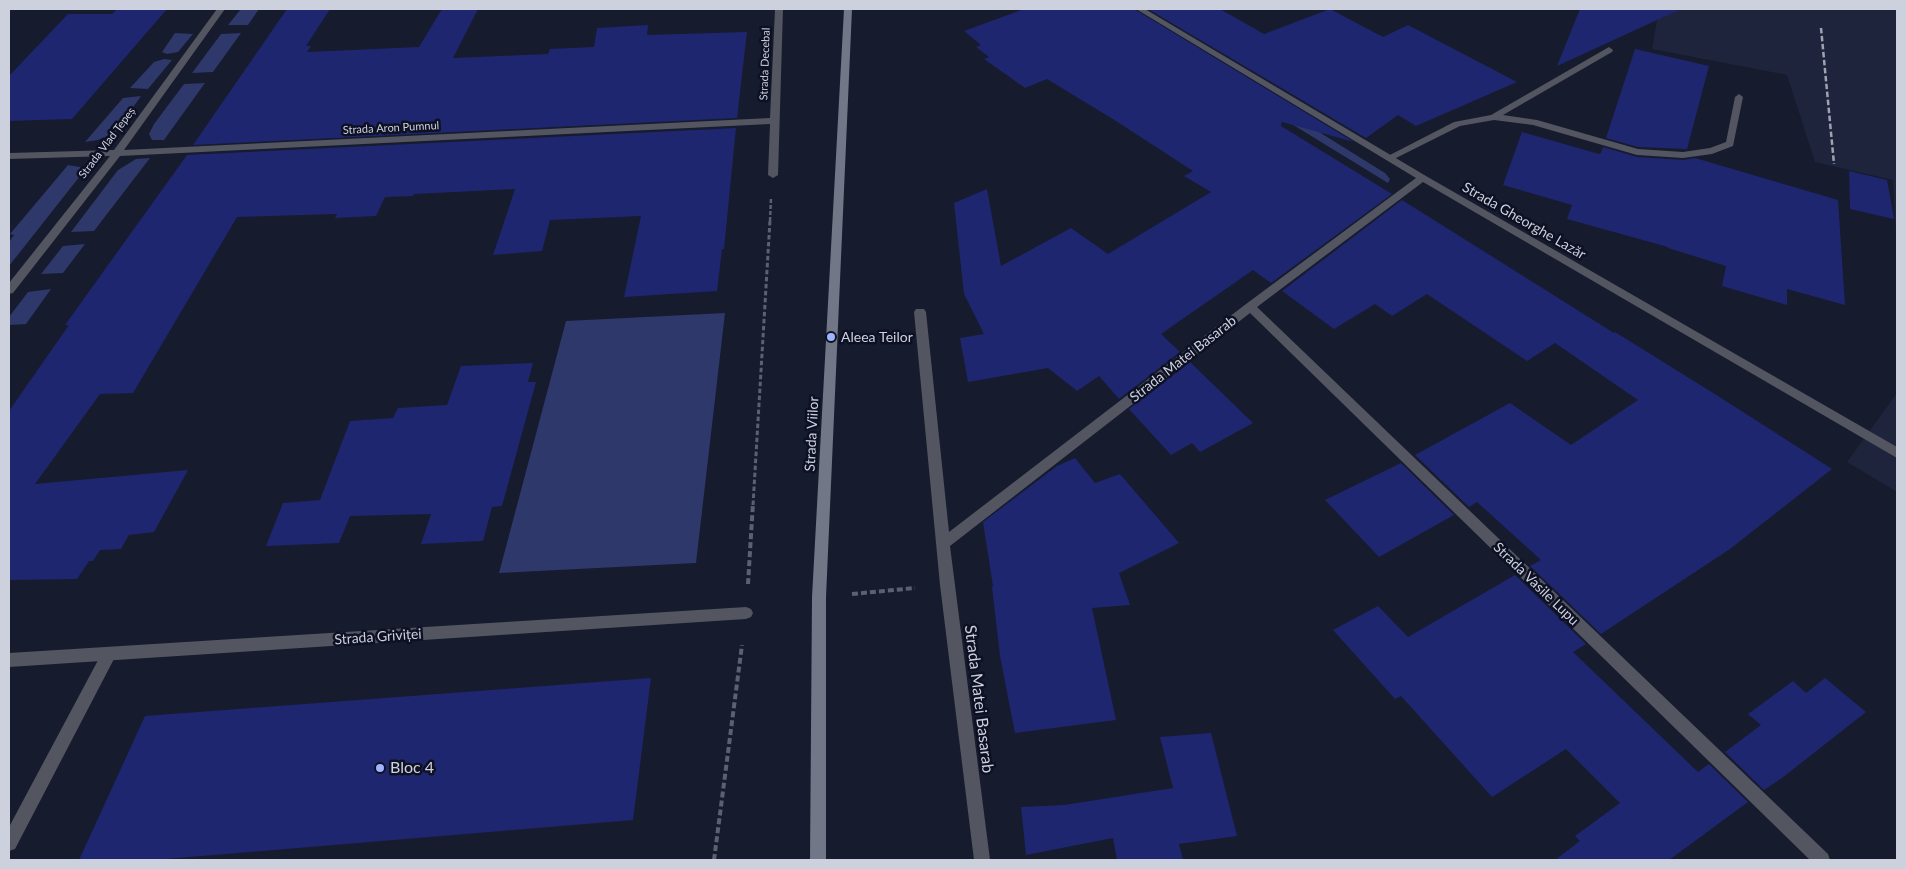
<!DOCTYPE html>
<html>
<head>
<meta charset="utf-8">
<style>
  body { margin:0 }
  #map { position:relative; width:1906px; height:869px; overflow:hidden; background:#161b2d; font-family:Lato,sans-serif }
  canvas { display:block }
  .frame { position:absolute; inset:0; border:10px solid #cdd1de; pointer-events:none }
</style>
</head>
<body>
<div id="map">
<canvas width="1906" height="869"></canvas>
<div class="frame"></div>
</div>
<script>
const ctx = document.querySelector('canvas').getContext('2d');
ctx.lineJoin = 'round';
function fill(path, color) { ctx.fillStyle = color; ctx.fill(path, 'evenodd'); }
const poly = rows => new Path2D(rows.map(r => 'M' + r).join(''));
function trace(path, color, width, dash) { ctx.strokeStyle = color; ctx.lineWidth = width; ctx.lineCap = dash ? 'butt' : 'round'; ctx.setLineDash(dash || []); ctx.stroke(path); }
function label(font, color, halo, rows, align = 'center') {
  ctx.font = font + ' Lato,sans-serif'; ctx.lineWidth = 5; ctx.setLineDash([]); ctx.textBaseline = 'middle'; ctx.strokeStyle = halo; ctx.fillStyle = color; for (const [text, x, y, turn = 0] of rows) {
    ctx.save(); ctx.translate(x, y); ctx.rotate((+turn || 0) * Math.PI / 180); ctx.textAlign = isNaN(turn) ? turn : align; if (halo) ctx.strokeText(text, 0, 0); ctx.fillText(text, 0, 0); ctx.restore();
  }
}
fill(poly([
  [1659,9,1897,9,1897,252,1893,180,1815,162,1787,75,1652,49],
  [1897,393,1897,492,1847,462]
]), '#1e243b');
fill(poly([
  [241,9,259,9,248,25,228,25],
  [1104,9,1121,9,1385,173,1390,179,1388,183],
  [175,33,193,34,178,52,167,54,162,52],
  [241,33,213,72,192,73,221,34],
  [164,59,172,60,148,89,130,88,154,62],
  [205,83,164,140,152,140,149,134,154,124,184,84],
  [141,96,115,133,98,140,85,142,123,98],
  [150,158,94,231,71,232,118,170,136,159],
  [68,165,80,167,84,171,9,266,9,242,14,235,10,234],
  [85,244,63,273,41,274,63,246],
  [51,289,26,324,9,325,9,317,28,292],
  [725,313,696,563,499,573,566,321]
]), '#2e386a');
fill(poly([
  [117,9,167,9,72,119,9,121,9,76,68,14,112,14],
  [287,9,330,9,306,46,311,46,307,52,419,47,442,9,478,9,453,58,548,54,550,49,594,47,597,28,648,25,647,35,747,32,737,118,193,145],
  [1024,9,1134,9,1354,142,1282,122,1281,126,1392,194,1271,283,1253,270,1161,334,1180,352,1119,399,1099,376,1077,391,1048,368,968,382,960,338,984,334,964,294,954,203,987,189,1001,266,1071,228,1108,254,1211,192,1184,176,1193,171,1116,121,1047,79,1025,88,984,59,989,57,976,47,981,45,964,31],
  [1148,9,1220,9,1264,34,1330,9,1383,37,1408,25,1517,82,1416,126,1398,115,1366,138],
  [1580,9,1681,9,1557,66],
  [1635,49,1709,66,1687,149,1638,147,1606,138],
  [736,128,724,249,722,249,717,291,624,297,641,216,550,220,542,251,493,255,515,189,414,194,413,196,385,197,376,216,335,218,337,214,237,217,133,393,100,394,35,484,188,470,154,532,129,535,121,549,100,550,93,561,89,561,77,579,9,580,9,411,69,325,65,325,187,155],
  [1522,132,1599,154,1601,153,1603,147,1637,157,1683,160,1695,158,1838,200,1845,305,1787,289,1787,305,1722,286,1726,266,1668,248,1668,247,1567,219,1572,205,1503,185],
  [1849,171,1887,180,1894,219,1850,209],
  [1402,200,1614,333,1615,332,1718,396,1832,469,1730,549,1601,634,1530,566,1541,560,1477,502,1469,507,1415,455,1510,403,1571,445,1638,400,1555,343,1527,361,1427,294,1392,316,1375,304,1334,329,1282,291],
  [1190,362,1253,423,1200,452,1192,443,1171,455,1129,409],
  [533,363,528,382,536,382,502,506,492,507,483,541,421,544,431,514,350,516,339,543,266,546,283,503,320,500,350,421,393,418,398,408,447,405,461,366],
  [1075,458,1095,483,1120,474,1179,543,1119,573,1130,605,1092,608,1116,720,1015,733,1000,656,992,587,993,586,983,522,1057,466],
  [1401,463,1454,515,1379,557,1325,500],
  [1515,575,1586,644,1573,652,1698,772,1709,764,1748,802,1669,860,1555,860,1580,841,1575,836,1620,803,1566,749,1492,797,1401,696,1395,699,1333,630,1378,606,1408,637],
  [651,678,633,820,154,860,79,860,145,716],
  [1825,678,1866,712,1782,778,1764,790,1725,752,1761,725,1748,714,1793,681,1806,693],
  [1211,733,1237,836,1179,844,1183,860,1117,860,1113,838,1026,855,1021,807,1064,805,1173,788,1160,737]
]), '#1f2670');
trace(poly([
  [770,221,771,198]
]), '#5c6171', 2.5, [4, 2]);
trace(poly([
  [753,505,770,220]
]), '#5c6171', 3, [4.5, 2.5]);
trace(poly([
  [748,584,753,503],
  [852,594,915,588],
  [714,860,742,645]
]), '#5c6171', 4, [6, 3]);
fill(poly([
  [1609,47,1613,50,1612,52,1503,115,1537,120,1638,149,1683,152,1710,148,1726,142,1735,97,1739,94,1743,97,1733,146,1712,154,1683,158,1637,155,1533,125,1494,120,1460,126,1392,160,1389,161,1384,158,1454,122,1491,115,1609,47],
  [109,647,114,649,116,654,114,659,15,849,9,851,9,827,104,649,109,647]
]), '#535660');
fill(poly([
  [217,9,225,9,124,150,770,118,775,9,783,9,778,175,773,178,768,175,770,124,120,156,13,293,9,294,9,283,110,156,9,159,9,153,114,150,217,9],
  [1136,9,1145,9,1426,176,1897,447,1897,458,1423,182,1257,307,1828,854,1830,860,1810,860,1250,313,950,546,990,860,974,860,940,585,914,312,916,309,924,309,926,312,949,532,1246,304,1416,178,1136,9],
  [746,607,751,609,753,613,751,617,746,619,9,667,9,653,746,607]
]), '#535660');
fill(poly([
  [844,9,852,9,826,597,826,860,810,860,812,597,844,9]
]), '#727787');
trace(poly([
  [1821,28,1834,164]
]), '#9ea2b1', 2.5, [5.5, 2.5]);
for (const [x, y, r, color] of [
  [831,337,5,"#a0b3fd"],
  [380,768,5,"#a0b3fd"]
]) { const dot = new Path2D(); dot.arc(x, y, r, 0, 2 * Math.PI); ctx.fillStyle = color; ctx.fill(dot); trace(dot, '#0d1123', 2); }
label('11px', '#cdd1de', '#0d1123', [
  ["Strada Decebal",765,64,-88],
  ["Strada Aron Pumnul",391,128,-3],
  ["Strada Vlad Țepeș",107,143,-53]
]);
label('14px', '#cdd1de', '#0d1123', [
  ["Strada Gheorghe Lazăr",1524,221,30],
  ["Strada Matei Basarab",1183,359,-38],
  ["Strada Viilor",812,434,-87],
  ["Strada Vasile Lupu",1536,584,44],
  ["Strada Griviței",378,637,-4]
]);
label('14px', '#cdd1de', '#0d1123', [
  ["Aleea Teilor",841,337]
], 'left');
label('16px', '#cdd1de', '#0d1123', [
  ["Strada Matei Basarab",979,699,83]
]);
label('16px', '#cdd1de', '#0d1123', [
  ["Bloc 4",390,768]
], 'left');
</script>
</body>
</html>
